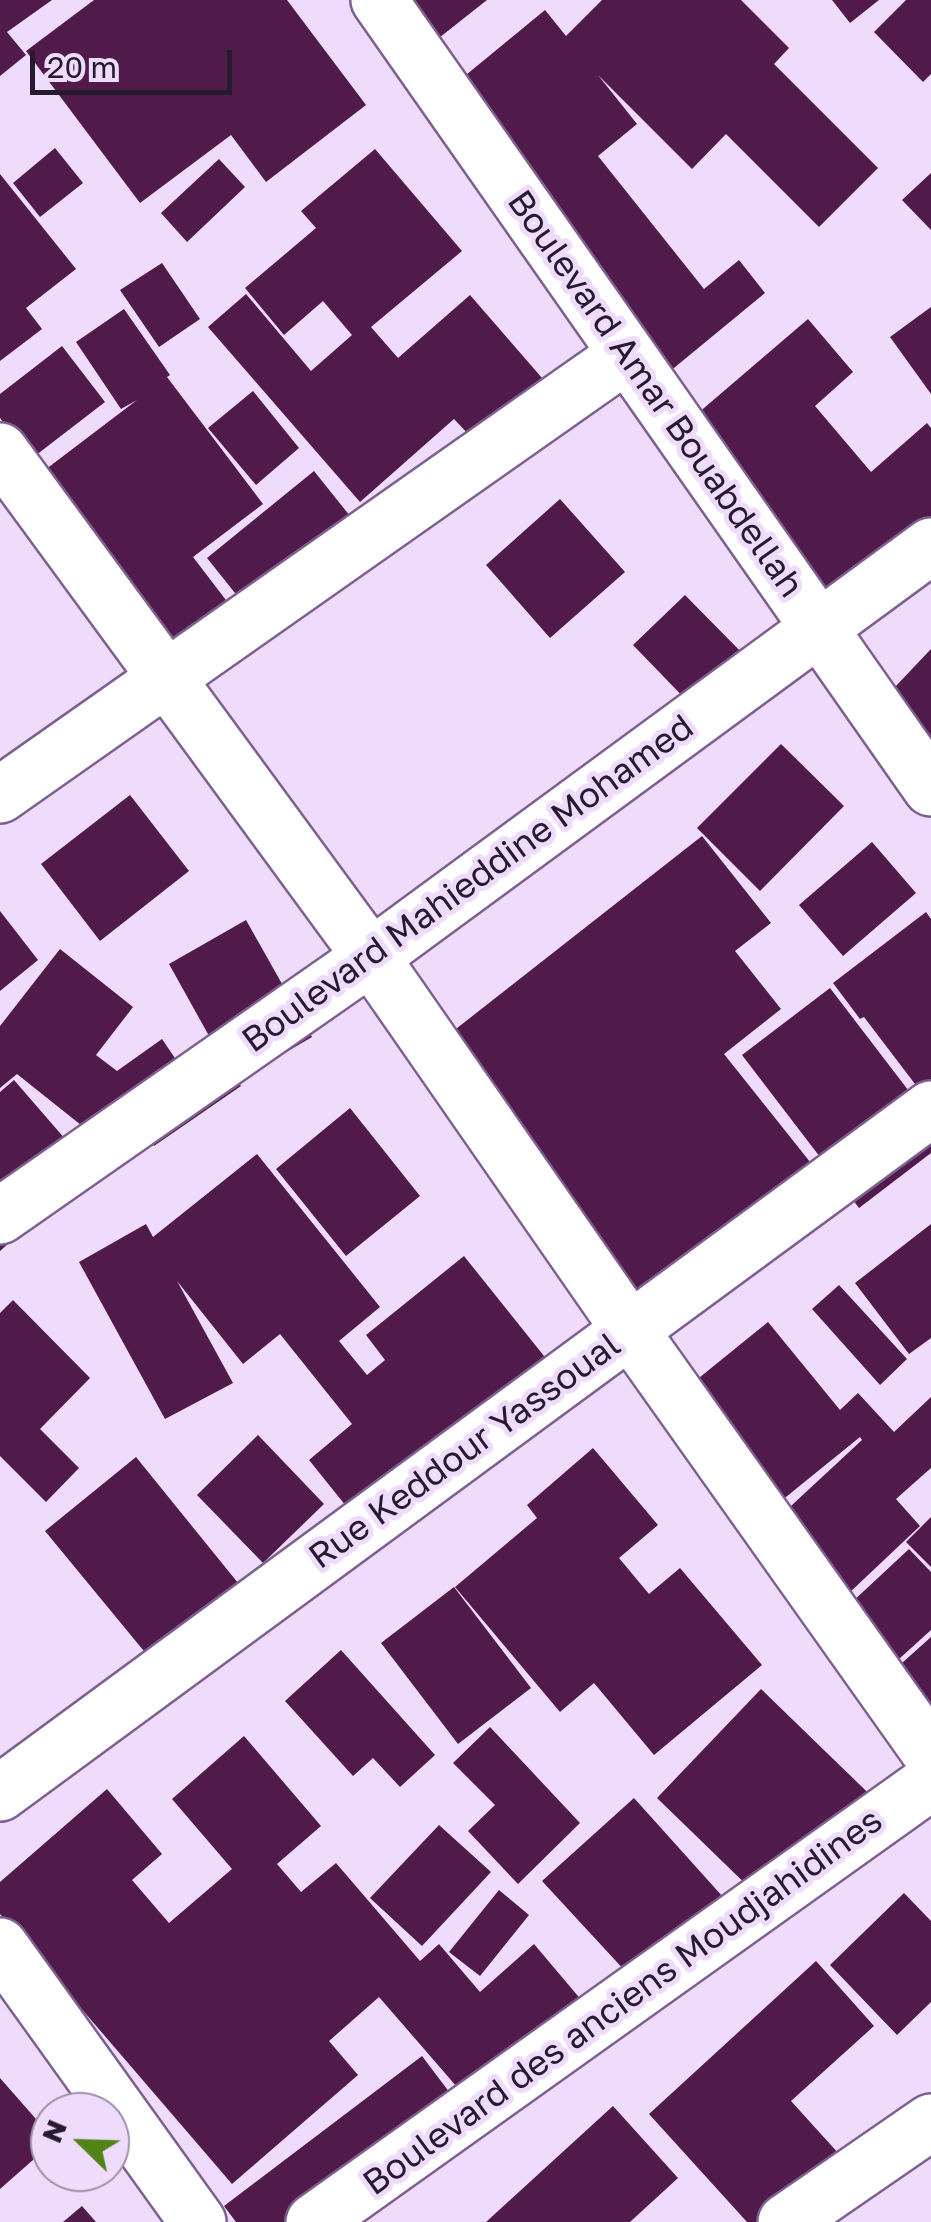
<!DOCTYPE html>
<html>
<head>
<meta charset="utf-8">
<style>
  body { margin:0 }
  #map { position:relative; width:931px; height:2222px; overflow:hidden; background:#efdcfc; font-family:"Golos Text",sans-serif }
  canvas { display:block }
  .north { position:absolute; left:30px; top:2092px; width:100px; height:100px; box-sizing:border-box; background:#efdcfc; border:2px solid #9f8eaa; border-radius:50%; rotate:293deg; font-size:28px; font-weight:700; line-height:40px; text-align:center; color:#261a2e }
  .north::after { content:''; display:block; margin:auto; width:35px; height:45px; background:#518418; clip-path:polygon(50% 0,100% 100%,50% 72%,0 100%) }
  .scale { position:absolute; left:30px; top:50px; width:202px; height:45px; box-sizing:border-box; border:5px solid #261a2e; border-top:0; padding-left:12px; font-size:30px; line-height:35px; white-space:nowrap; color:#261a2e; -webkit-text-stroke:8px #efdcfc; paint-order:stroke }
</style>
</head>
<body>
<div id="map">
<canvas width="931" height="2222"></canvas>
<div class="north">N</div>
<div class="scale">20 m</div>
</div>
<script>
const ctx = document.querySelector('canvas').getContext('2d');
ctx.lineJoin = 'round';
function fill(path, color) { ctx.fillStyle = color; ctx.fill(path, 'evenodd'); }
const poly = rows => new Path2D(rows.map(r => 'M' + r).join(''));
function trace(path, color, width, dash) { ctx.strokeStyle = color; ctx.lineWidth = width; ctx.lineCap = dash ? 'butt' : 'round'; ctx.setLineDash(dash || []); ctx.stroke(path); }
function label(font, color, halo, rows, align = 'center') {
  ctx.font = font + ' "Golos Text",sans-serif'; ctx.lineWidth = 10; ctx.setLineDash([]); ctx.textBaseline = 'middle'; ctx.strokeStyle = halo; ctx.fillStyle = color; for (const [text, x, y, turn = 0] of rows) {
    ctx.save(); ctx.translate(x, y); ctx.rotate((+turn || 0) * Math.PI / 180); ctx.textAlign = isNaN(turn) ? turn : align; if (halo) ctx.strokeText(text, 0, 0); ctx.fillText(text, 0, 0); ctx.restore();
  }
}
fill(poly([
  [0,0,52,0,7,32,26,55,0,76],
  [94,0,287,0,366,105,266,182,231,135,140,203,26,51],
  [394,0,487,0,430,45],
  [602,0,741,0,789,48,774,64,878,168,819,227,726,134,692,169,598,75,637,124,598,156,704,289,739,260,765,293,663,377,438,98,545,10,566,36],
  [832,0,879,0,850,23],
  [906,0,931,0,931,74,923,82,874,32],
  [55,148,83,183,40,217,13,183],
  [375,149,462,251,371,327,398,358,470,295,542,378,473,439,454,419,360,502,208,327,246,294,311,371,352,335,323,301,284,335,245,288,316,228,301,211],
  [219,159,245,187,187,242,161,213],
  [931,173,931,230,902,200],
  [0,174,76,269,26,308,42,329,0,361],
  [162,263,200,319,159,347,120,290],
  [931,307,931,394,890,337],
  [124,309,170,375,167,377,263,504,193,557,255,638,194,684,37,476,137,400,121,409,76,342],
  [808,319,853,372,815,406,871,472,927,423,931,428,931,535,842,612,683,426],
  [62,346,105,402,31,459,0,418,0,394],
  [253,391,299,448,256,485,208,428],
  [314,471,378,551,271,638,207,558],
  [560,499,625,572,550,638,486,565],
  [685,595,746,657,693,707,633,645],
  [931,649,931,760,876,707],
  [781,744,844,806,760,891,697,828],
  [130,795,189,871,100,941,41,864],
  [702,836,771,923,735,951,781,1009,724,1054,834,1192,663,1328,438,1043],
  [872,842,916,893,843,956,799,905],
  [0,911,38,960,0,991],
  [926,912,931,919,931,1105,864,1017,860,1019,833,983],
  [246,920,312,1037,237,1081,241,1086,154,1146,124,1102,96,1137,17,1074,0,1088,0,1026,60,949,133,1007,96,1055,117,1071,162,1039,185,1073,218,1052,169,964],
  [830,988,931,1120,931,1153,859,1208,742,1055],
  [14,1080,92,1170,0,1251,0,1092],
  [350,1108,420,1196,346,1256,276,1169],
  [257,1154,380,1307,339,1341,367,1375,385,1360,366,1335,464,1256,568,1386,375,1542,309,1460,352,1424,280,1334,243,1364,177,1281,233,1383,165,1419,79,1262,146,1224,153,1237],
  [931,1224,931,1338,909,1354,855,1283],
  [839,1285,907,1359,880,1385,812,1309],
  [13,1300,90,1378,40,1429,79,1468,46,1502,0,1456,0,1313],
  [768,1322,840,1410,858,1393,894,1432,931,1397,931,1468,896,1499,920,1526,848,1594,778,1518,862,1440,860,1437,781,1501,689,1386],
  [258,1435,324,1504,263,1563,197,1495],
  [593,1448,658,1525,619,1558,649,1594,680,1568,762,1665,654,1755,594,1683,560,1712,455,1587,537,1518,527,1505],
  [136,1457,251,1599,162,1673,45,1531],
  [931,1517,931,1567,906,1542],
  [909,1549,931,1572,931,1630,899,1659,850,1604],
  [454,1587,531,1688,458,1744,381,1643],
  [931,1637,931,1715,892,1672],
  [341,1650,435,1755,400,1787,373,1758,353,1776,285,1701],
  [761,1689,892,1816,758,1896,657,1798],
  [490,1727,580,1823,518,1884,468,1831,495,1805,453,1763],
  [244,1736,321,1826,277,1864,301,1892,336,1863,420,1961,439,1944,480,1992,534,1944,583,2002,470,2102,379,1997,329,2041,358,2075,232,2184,0,1914,0,1882,107,1789,162,1854,132,1880,169,1923,232,1869,172,1799],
  [634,1798,723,1897,659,1956,627,1973,542,1881],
  [439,1825,491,1872,422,1946,370,1898],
  [499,1890,529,1915,480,1976,449,1952],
  [904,1893,931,1921,931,2002,897,2035,830,1965],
  [816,1961,874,2026,791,2101,859,2176,809,2222,747,2222,649,2114],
  [422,2056,459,2105,348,2222,236,2222,224,2206],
  [0,2078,50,2135,50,2145,0,2189],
  [613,2106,678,2178,630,2222,486,2222],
  [82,2206,96,2222,63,2222]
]), '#501a4a');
const minor = poly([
  [379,0,931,788],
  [0,451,371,957,630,1330,931,1754],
  [0,795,626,355],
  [0,1216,371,957,931,546],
  [0,1793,931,1109],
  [0,1946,198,2222],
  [314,2222,931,1782],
  [786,2222,931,2122]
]);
trace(minor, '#7d608f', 60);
trace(minor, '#fff', 55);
label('35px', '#261a2e', '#efdcfc', [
  ["Boulevard Amar Bouabdellah",655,394,55],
  ["Boulevard Mahieddine Mohamed",468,884,-36],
  ["Rue Keddour Yassoual",465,1451,-36],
  ["Boulevard des anciens Moudjahidines",623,2002,-36]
]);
</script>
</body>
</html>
